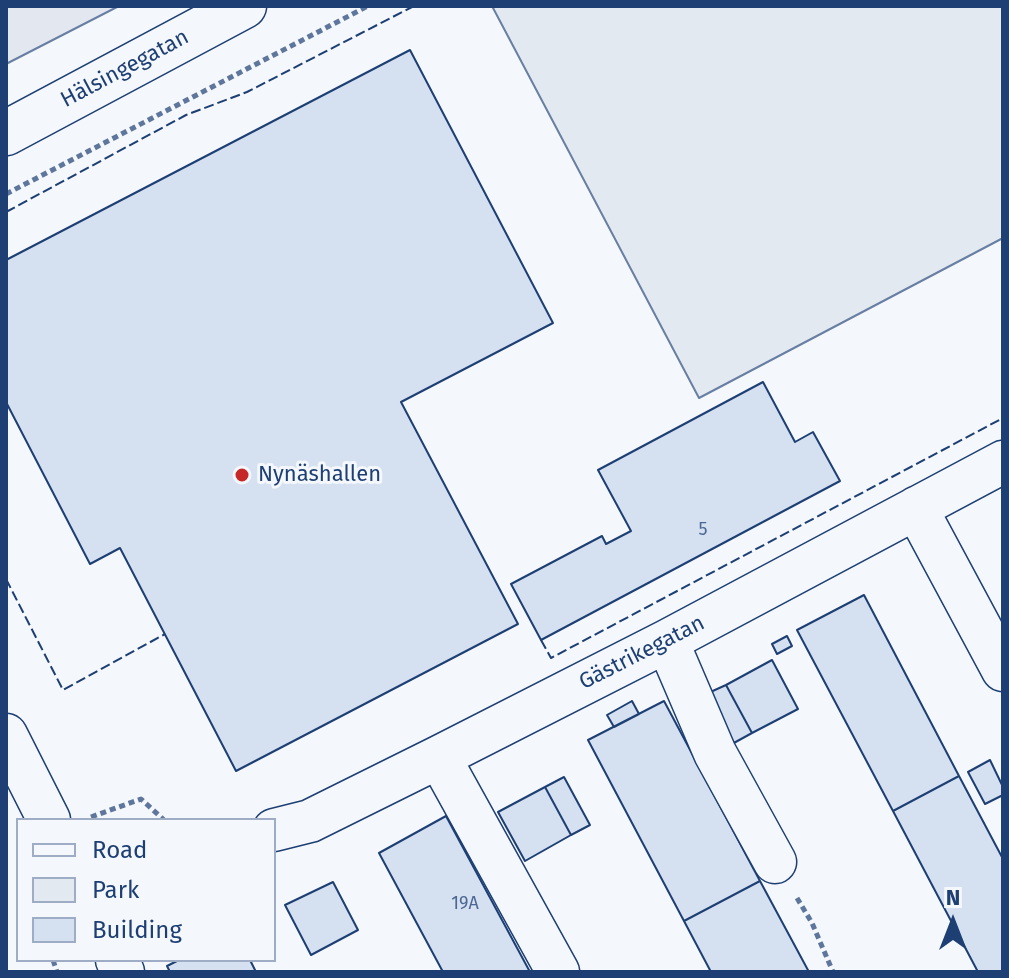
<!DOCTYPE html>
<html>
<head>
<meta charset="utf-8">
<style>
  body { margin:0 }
  #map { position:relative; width:1009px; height:978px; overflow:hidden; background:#f4f7fb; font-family:"Fira Sans",sans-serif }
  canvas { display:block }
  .frame { position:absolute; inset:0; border:8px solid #1d3f73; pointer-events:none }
  .legend { position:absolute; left:16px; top:818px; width:260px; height:144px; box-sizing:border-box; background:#f4f7fb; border:2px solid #9eadc5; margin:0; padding:10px 14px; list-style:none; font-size:24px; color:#1d3f73 }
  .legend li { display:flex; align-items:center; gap:16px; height:40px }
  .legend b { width:40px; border:2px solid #9eadc5 }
  .north { position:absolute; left:913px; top:882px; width:80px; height:80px; -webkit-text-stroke:6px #f4f7fb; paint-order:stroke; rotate:0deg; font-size:22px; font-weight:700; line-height:32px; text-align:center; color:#1d3f73 }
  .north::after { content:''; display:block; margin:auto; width:28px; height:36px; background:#1d3f73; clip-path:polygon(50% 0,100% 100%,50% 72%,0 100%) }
</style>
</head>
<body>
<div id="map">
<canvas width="1009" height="978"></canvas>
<div class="frame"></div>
<ul class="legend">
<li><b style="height:10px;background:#f4f7fb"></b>Road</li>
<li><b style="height:22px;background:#e3e9f0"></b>Park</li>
<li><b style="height:22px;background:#d5e0f0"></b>Building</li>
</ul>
<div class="north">N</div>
</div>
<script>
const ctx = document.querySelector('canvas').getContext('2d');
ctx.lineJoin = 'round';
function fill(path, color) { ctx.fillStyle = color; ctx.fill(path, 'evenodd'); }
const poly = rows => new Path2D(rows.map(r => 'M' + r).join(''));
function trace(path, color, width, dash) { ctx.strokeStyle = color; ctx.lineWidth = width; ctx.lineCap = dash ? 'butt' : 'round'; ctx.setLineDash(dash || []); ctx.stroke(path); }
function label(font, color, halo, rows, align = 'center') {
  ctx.font = font + ' "Fira Sans",sans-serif'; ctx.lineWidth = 6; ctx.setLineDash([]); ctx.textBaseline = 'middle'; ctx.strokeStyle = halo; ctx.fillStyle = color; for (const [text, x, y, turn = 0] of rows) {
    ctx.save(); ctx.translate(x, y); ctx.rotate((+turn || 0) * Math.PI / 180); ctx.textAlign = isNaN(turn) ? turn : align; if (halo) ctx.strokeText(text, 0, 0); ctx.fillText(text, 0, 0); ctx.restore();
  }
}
const green = poly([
  [492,6,1003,6,1003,238,699,398,492,6]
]);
fill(green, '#e3e9f0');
trace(green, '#687fa3', 2);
const parking = poly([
  [6,6,119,6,6,64,6,6]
]);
fill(parking, '#e3e8f0');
trace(parking, '#687fa3', 2);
const building = poly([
  [410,50,553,323,401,402,518,624,236,771,120,548,90,564,6,402,6,260,410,50],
  [763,382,795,442,813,432,840,481,541,640,511,584,602,536,606,544,631,531,598,470,763,382],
  [864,595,959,776,893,811,797,630,864,595],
  [787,636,792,646,777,654,772,644,787,636],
  [772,660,798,709,752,733,726,685,772,660],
  [726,685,752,733,732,744,706,694,726,685],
  [632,701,639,714,614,727,607,715,632,701],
  [664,701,760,881,684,921,588,740,664,701],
  [990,760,1003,787,1003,795,985,804,968,772,990,760],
  [959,776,1003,859,1003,972,978,972,893,811,959,776],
  [564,777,590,825,571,835,545,787,564,777],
  [545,787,571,835,525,861,498,812,545,787],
  [446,816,530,972,443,972,379,853,446,816],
  [760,881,809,972,711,972,684,921,760,881],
  [333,882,358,930,311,955,285,905,333,882],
  [179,960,250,960,256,972,170,972,167,966,179,960]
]);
fill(building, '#d5e0f0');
trace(building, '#1d3f73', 2);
const street = poly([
  [916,508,1003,670],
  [667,641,715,753,775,862],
  [6,735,49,820],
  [439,757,558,972],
  [274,830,310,821,439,757,667,641,1003,462],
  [117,960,123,972]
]);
const secondary = poly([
  [6,133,244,6]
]);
trace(street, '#1d3f73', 45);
trace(secondary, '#1d3f73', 47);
trace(poly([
  [6,194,368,6],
  [91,817,141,799,164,820],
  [797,898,812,923,833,972],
  [53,960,57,972]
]), '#5e769c', 5, [6, 4]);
trace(street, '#f4f7fb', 42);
trace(secondary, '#f4f7fb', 44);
trace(poly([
  [6,212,186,115,247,92,414,6],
  [6,579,63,690,165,634],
  [541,640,551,658,1003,418]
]), '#1d3f73', 2, [10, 4]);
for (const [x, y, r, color] of [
  [242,475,8,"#c62828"]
]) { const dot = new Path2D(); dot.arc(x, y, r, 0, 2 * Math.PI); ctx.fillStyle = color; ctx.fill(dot); trace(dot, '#f4f7fb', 3); }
label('18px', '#4b6792', null, [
  ["5",703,530],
  ["19A",465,904]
]);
label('22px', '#1d3f73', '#f4f7fb', [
  ["Hälsingegatan",125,69,-28],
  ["Gästrikegatan",642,653,-27]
]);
label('22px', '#1d3f73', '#f4f7fb', [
  ["Nynäshallen",258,475]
], 'left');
</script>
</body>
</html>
